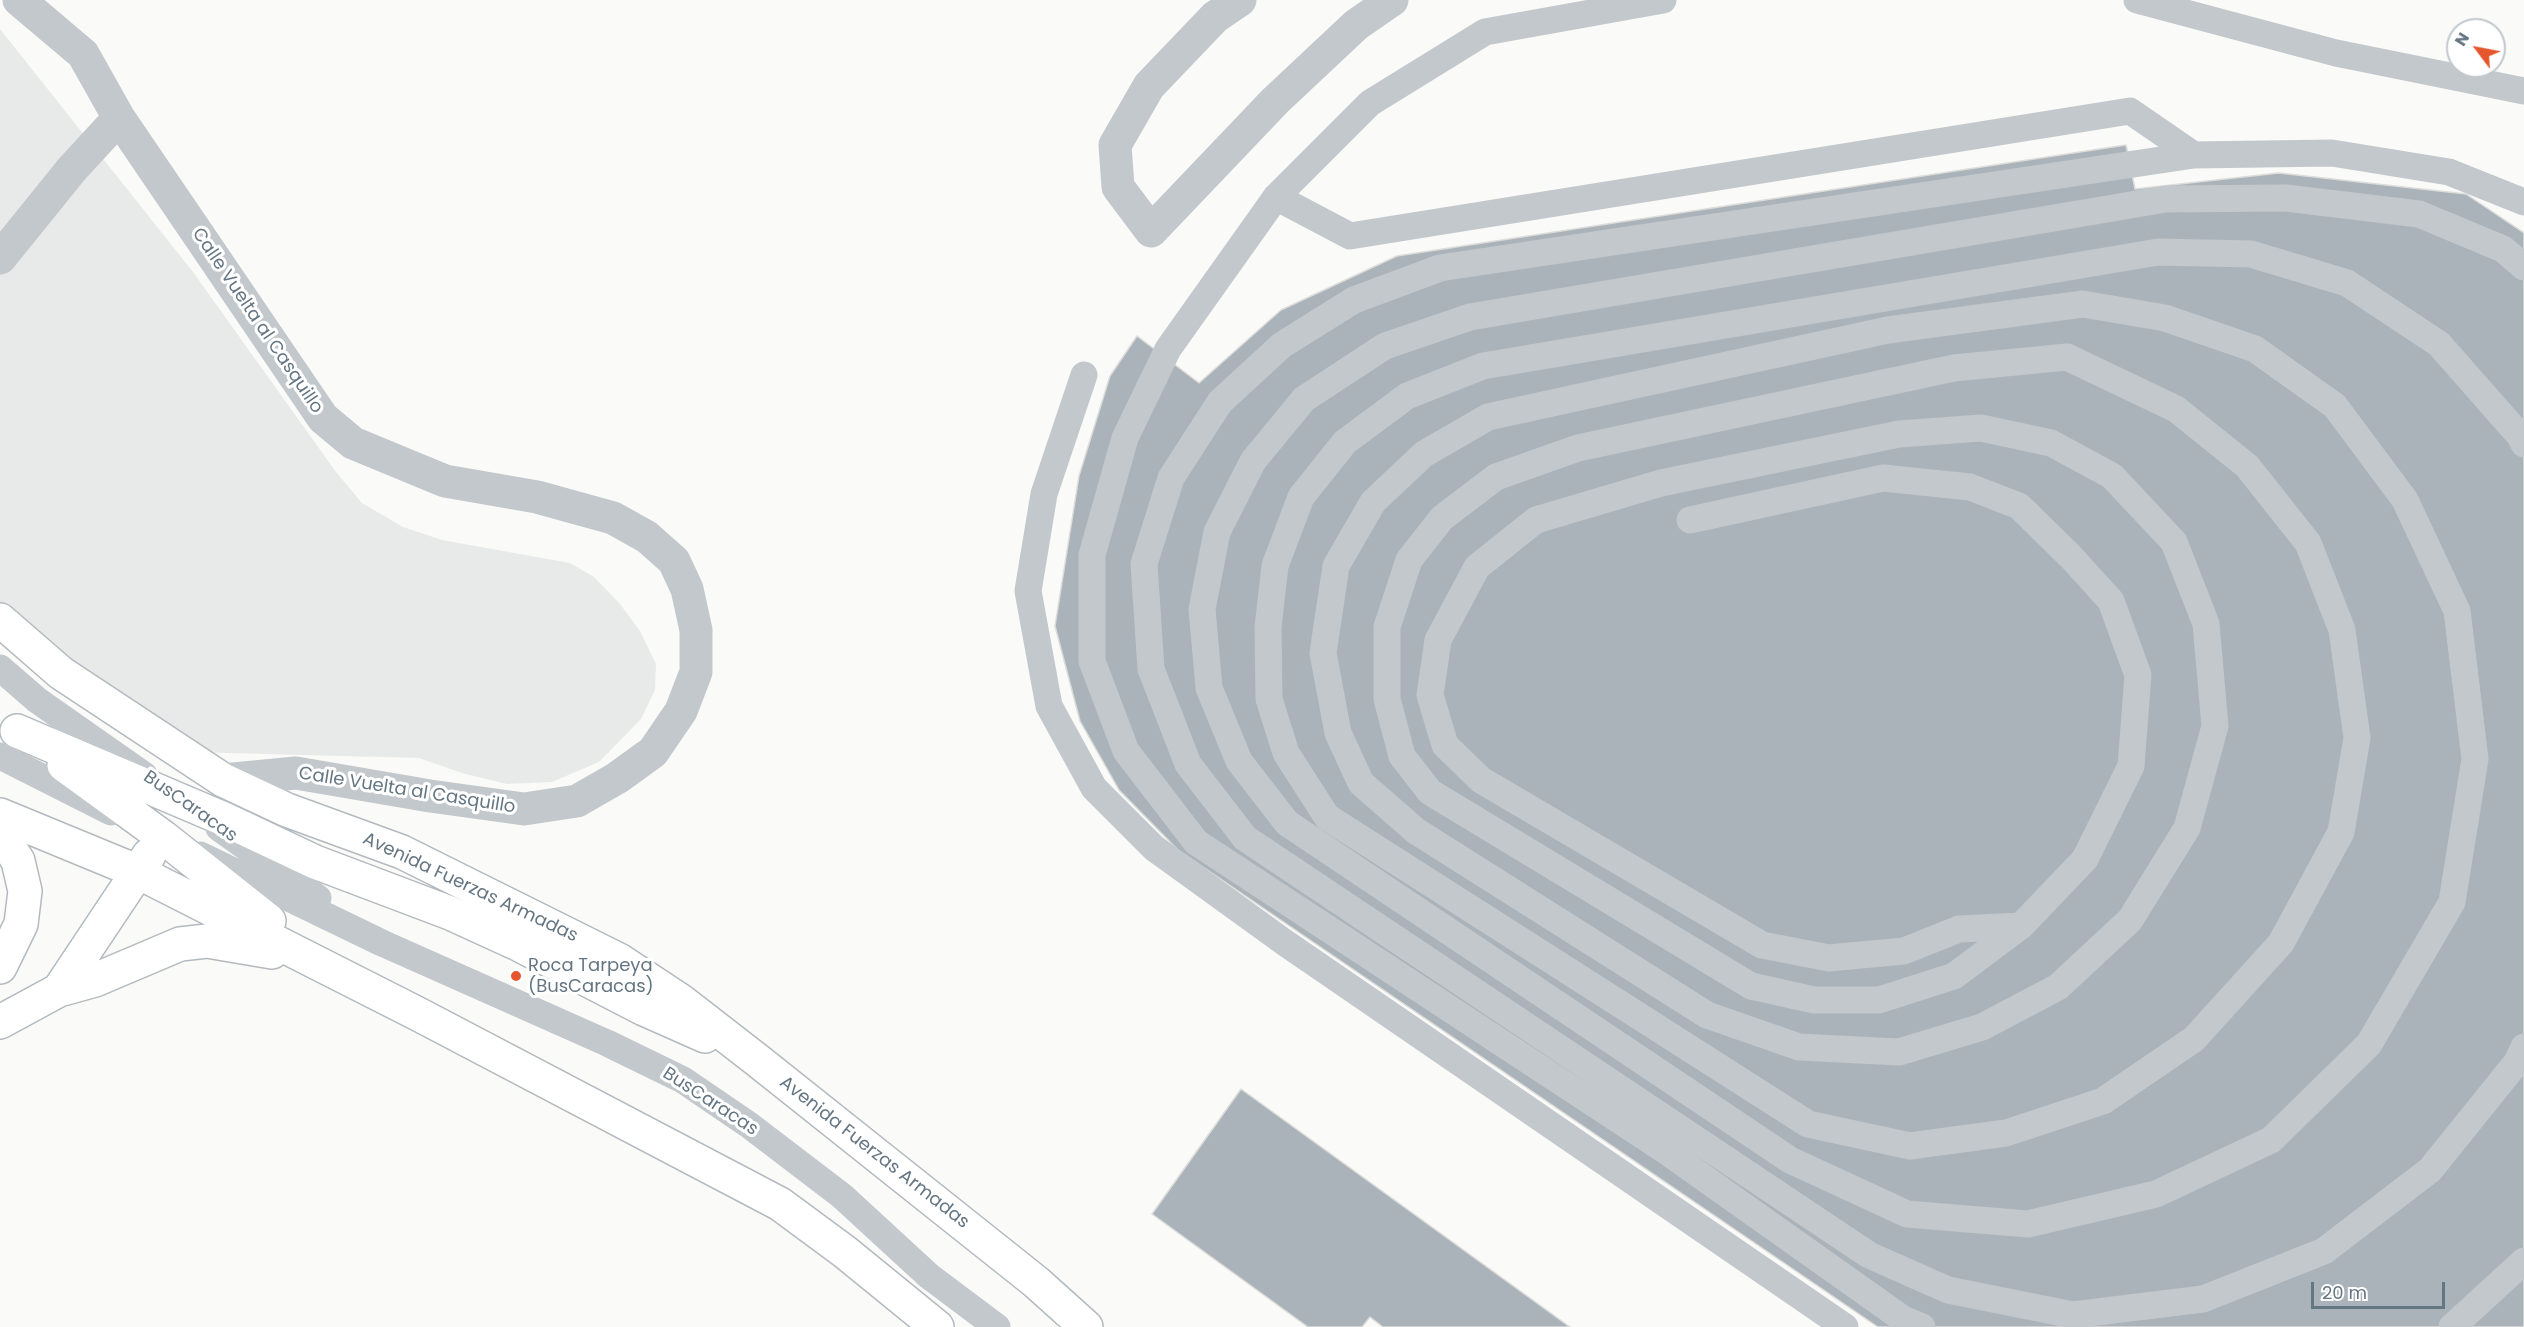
<!DOCTYPE html>
<html>
<head>
<meta charset="utf-8">
<style>
  body { margin:0 }
  #map { position:relative; width:2524px; height:1327px; overflow:hidden; background:#fafaf8; font-family:Poppins,sans-serif }
  canvas { display:block }
  .north { position:absolute; left:2446px; top:18px; width:60px; height:60px; box-sizing:border-box; background:#fff; border:2px solid #c1c8cd; border-radius:50%; rotate:302deg; font-size:16px; font-weight:700; line-height:24px; text-align:center; color:#657683 }
  .north::after { content:''; display:block; margin:auto; width:21px; height:27px; background:#e4572e; clip-path:polygon(50% 0,100% 100%,50% 72%,0 100%) }
  .scale { position:absolute; left:2311px; top:1282px; width:134px; height:27px; box-sizing:border-box; border:3px solid #657683; border-top:0; padding-left:8px; font-size:18px; line-height:21px; white-space:nowrap; color:#657683; -webkit-text-stroke:4px #fff; paint-order:stroke }
</style>
</head>
<body>
<div id="map">
<canvas width="2524" height="1327"></canvas>
<div class="north">N</div>
<div class="scale">20 m</div>
</div>
<script>
const ctx = document.querySelector('canvas').getContext('2d');
ctx.lineJoin = 'round';
function fill(path, color) { ctx.fillStyle = color; ctx.fill(path, 'evenodd'); }
const poly = rows => new Path2D(rows.map(r => 'M' + r).join(''));
function trace(path, color, width, dash) { ctx.strokeStyle = color; ctx.lineWidth = width; ctx.lineCap = dash ? 'butt' : 'round'; ctx.setLineDash(dash || []); ctx.stroke(path); }
function label(font, color, halo, rows, align = 'center') {
  ctx.font = font + ' Poppins,sans-serif'; ctx.lineWidth = 6; ctx.setLineDash([]); ctx.textBaseline = 'middle'; ctx.strokeStyle = halo; ctx.fillStyle = color; for (const [text, x, y, turn = 0] of rows) {
    ctx.save(); ctx.translate(x, y); ctx.rotate((+turn || 0) * Math.PI / 180); ctx.textAlign = isNaN(turn) ? turn : align; if (halo) ctx.strokeText(text, 0, 0); ctx.fillText(text, 0, 0); ctx.restore();
  }
}
fill(poly([
  [0,29,193,272,336,472,362,503,403,527,442,540,570,563,594,577,620,604,640,631,656,664,655,690,641,719,599,762,552,782,507,784,462,773,419,758,188,752,0,607]
]), '#e8e9e9');
const building = poly([
  [2126,145,2135,189,2279,173,2466,194,2524,233,2524,1327,1878,1327,1178,850,1119,790,1080,721,1055,626,1079,476,1110,376,1137,336,1199,383,1281,310,1397,256,2126,145],
  [1241,1089,1570,1327,1383,1327,1370,1317,1362,1327,1308,1327,1152,1214,1241,1089]
]);
fill(building, '#aab3b9');
trace(building, '#dcdcda', 1.5);
const secondary = poly([
  [0,620,61,673,223,780,287,810,402,852,619,960,681,1001,757,1060,1036,1282,1086,1327],
  [17,731,224,819,315,862,450,913,520,945,644,1009,705,1036],
  [64,765,163,837,269,921],
  [0,815,136,871,418,1014,780,1204,845,1252,937,1327],
  [0,832,18,861,25,891,21,924,0,967],
  [59,990,95,980,180,944,207,941,272,952],
  [0,1022,59,990,149,855]
]);
trace(secondary, '#b3babf', 36);
trace(poly([
  [1663,0,1485,32,1370,103,1276,197,1168,349,1125,438,1092,555,1092,661,1126,751,1196,842,1666,1151,1903,1319,1922,1327],
  [2137,0,2336,53,2524,91],
  [1276,197,1350,236,2130,111,2194,155],
  [2524,202,2449,172,2332,153,2194,155,1440,268,1354,300,1282,345,1220,402,1171,478,1144,564,1151,669,1188,764,1245,838,1869,1255,1948,1290,2073,1315,2203,1299,2324,1251,2430,1170,2517,1062,2524,1047],
  [1084,375,1044,494,1028,591,1049,706,1094,788,1154,848,1284,942,1845,1327],
  [1690,520,1883,478,1970,487,2019,506,2071,557,2111,601,2138,675,2131,766,2085,859,2021,926,1954,976,1879,1000,1814,1000,1751,986,1430,792,1402,756,1387,699,1387,627,1409,560,1442,518,1496,477,1578,448,1954,368,2067,357,2176,409,2247,466,2308,543,2342,630,2357,738,2341,832,2281,943,2194,1039,2103,1101,2006,1133,1910,1146,1808,1124,1327,817,1286,753,1269,699,1268,627,1275,566,1301,497,1345,442,1407,396,1483,366,2158,252,2251,254,2347,283,2439,344,2520,436,2524,444],
  [0,668,37,700,144,775],
  [0,756,111,812],
  [219,828,318,898],
  [200,855,382,943,607,1043,683,1080,749,1125,842,1196,929,1276,997,1327],
  [2021,926,1959,929,1904,951,1829,958,1762,945,1481,780,1445,745,1430,695,1438,640,1477,567,1536,520,1661,483,1899,434,1981,428,2051,443,2112,476,2174,542,2206,624,2215,726,2187,828,2130,920,2058,987,1982,1027,1899,1052,1799,1047,1707,1015,1416,831,1361,783,1338,733,1323,653,1336,566,1373,502,1424,454,1488,417,1888,330,2083,304,2165,318,2255,349,2335,406,2405,500,2457,611,2475,759,2452,902,2369,1044,2271,1140,2156,1194,2028,1224,1907,1214,1790,1160,1287,823,1239,761,1209,688,1202,609,1217,532,1253,461,1304,399,1385,346,1470,317,2166,199,2286,198,2419,214,2503,249,2524,267],
  [2452,1327,2524,1261]
]), '#c3c8cc', 27);
trace(poly([
  [19,0,83,54,119,118,323,418,353,443,445,481,537,497,613,518,647,537,674,561,687,589,696,630,696,672,681,711,653,752,617,778,577,801,524,809,430,796,296,773,223,780],
  [1240,0,1215,17,1149,86,1115,145,1118,187,1151,231,1275,101,1356,25,1392,0],
  [0,258,72,169,119,118]
]), '#c3c8cc', 33);
trace(secondary, '#fff', 33);
for (const [x, y, r, color] of [
  [516,976,6,"#e4572e"]
]) { const dot = new Path2D(); dot.arc(x, y, r, 0, 2 * Math.PI); ctx.fillStyle = color; ctx.fill(dot); trace(dot, '#fff', 2); }
label('18px', '#657683', '#fff', [
  ["Calle Vuelta al Casquillo",257,321,56],
  ["Calle Vuelta al Casquillo",407,791,9],
  ["BusCaracas",190,807,35],
  ["Avenida Fuerzas Armadas",470,888,25],
  ["BusCaracas",710,1102,33],
  ["Avenida Fuerzas Armadas",874,1153,38]
]);
label('18px', '#657683', '#fff', [
  ["Roca Tarpeya",528,966],
  ["(BusCaracas)",528,987]
], 'left');
</script>
</body>
</html>
